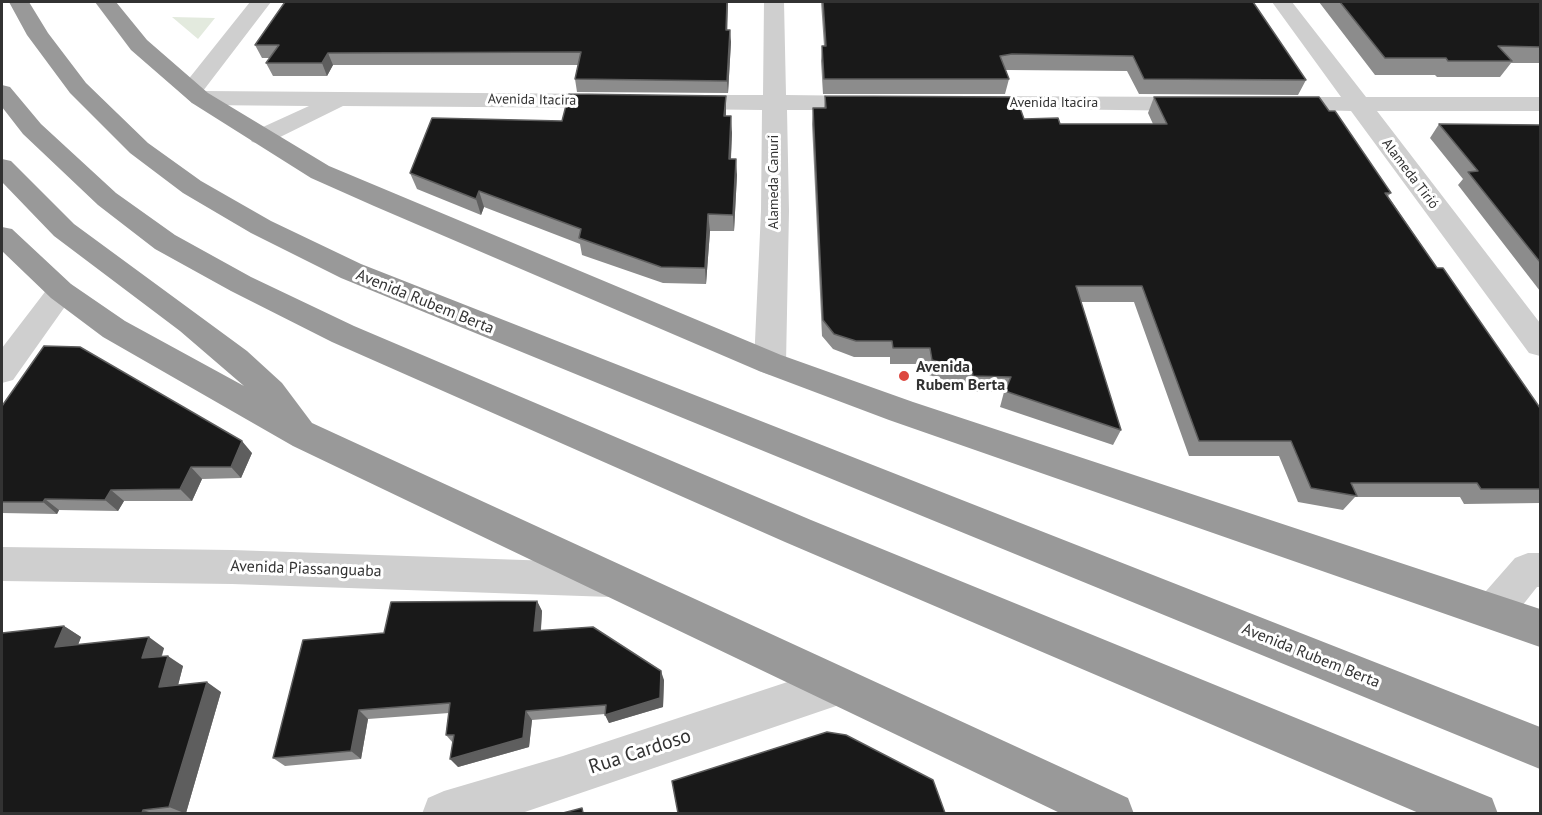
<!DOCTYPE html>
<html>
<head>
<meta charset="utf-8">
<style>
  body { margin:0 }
  #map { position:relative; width:1542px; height:815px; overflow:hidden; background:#fff; font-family:"PT Sans",sans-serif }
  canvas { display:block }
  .frame { position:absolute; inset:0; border:3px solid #323232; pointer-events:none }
</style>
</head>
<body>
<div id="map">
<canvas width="1542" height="815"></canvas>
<div class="frame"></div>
</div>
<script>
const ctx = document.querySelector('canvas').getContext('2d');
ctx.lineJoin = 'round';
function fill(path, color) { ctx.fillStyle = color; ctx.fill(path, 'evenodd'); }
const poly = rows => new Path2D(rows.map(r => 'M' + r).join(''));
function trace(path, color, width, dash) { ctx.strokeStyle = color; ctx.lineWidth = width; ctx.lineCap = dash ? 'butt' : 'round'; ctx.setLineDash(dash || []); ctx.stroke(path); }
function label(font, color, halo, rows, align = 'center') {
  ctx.font = font + ' "PT Sans",sans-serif'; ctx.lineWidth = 6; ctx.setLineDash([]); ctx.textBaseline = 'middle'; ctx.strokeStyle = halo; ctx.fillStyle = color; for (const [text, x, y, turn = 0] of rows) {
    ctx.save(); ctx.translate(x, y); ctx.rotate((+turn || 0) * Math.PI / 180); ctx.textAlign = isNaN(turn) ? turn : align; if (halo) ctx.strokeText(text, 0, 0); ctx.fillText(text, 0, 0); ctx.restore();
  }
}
fill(poly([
  [172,17,215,18,198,39]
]), '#e3eade');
fill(poly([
  [250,2,271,2,203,91,612,94,620,96,624,101,620,106,612,108,343,106,270,142,261,144,252,142,249,137,252,132,309,106,200,105,192,103,179,91,250,2],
  [764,2,784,2,786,95,870,96,878,98,882,103,878,108,870,110,787,110,789,211,786,363,781,371,770,375,759,371,754,363,761,211,762,110,681,109,673,107,669,102,673,97,681,95,763,95,764,2],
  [1272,2,1292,2,1366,97,1540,97,1540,111,1377,111,1540,323,1540,356,1529,353,1351,111,1270,109,1266,104,1270,99,1278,97,1341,97,1272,2],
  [972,96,1197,97,1205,99,1209,104,1205,109,1197,111,964,108,960,103,964,98,972,96],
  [61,281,71,284,76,291,13,380,2,383,2,348,51,284,61,281],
  [2,547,232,550,611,563,624,568,630,580,624,592,611,597,232,584,2,581,2,547],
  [1528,553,1540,553,1540,587,1537,587,1507,625,1493,630,1479,625,1473,612,1479,599,1515,558,1528,553],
  [836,666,851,672,857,686,851,700,836,706,519,814,422,814,428,798,444,791,563,756,836,666]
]), '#cfcfcf');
fill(poly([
  [9,2,29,2,48,33,86,83,148,143,201,181,271,221,361,264,1540,727,1540,769,341,278,251,233,183,193,130,153,70,93,27,35,9,2],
  [95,2,116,2,147,40,208,93,329,166,781,355,913,402,1540,609,1540,647,889,420,759,371,374,206,311,178,192,103,131,50,95,2],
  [2,85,10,87,41,124,116,193,175,235,251,277,354,326,811,520,1492,798,1498,814,1421,814,785,542,332,342,231,291,155,249,98,205,23,134,2,107,2,85],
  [2,159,11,161,74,224,247,351,282,383,312,423,1128,798,1134,814,1062,814,293,446,103,337,51,298,2,251,2,227,12,229,71,284,125,321,244,386,180,331,54,236,2,182,2,159]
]), '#999');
fill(poly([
  [821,2,1253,2,1306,80,1298,95,1139,94,1127,71,1008,70,1005,70,1009,79,1005,94,823,94,821,61,822,46,824,46],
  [1319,2,1540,2,1540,63,1511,63,1500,77,1437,77,1435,75,1375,75],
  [727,21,727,30,731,42,728,93,577,92,575,79,578,65,333,65,327,76,273,76,266,63,270,58,262,58,255,45],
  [726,96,726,116,732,133,731,159,737,175,734,231,710,231,706,284,663,283,582,255,580,244,484,207,481,215,417,189,410,173,562,121],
  [825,96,1024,119,1060,124,1153,124,1148,113,1154,97,1329,111,1391,193,1388,196,1437,268,1540,408,1540,503,1464,504,1460,497,1355,497,1343,510,1298,502,1279,456,1189,456,1134,302,1081,302,1121,430,1113,445,1000,407,1004,392,969,392,968,387,929,375,927,364,890,364,890,357,854,357,833,349,822,336,812,124,813,108,824,108],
  [1439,124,1540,125,1540,291,1458,185,1463,179,1430,138],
  [2,406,252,453,241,478,202,479,192,501,124,501,118,511,59,510,57,514,2,513],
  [537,601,542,611,541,630,664,680,663,707,609,723,605,714,532,720,529,747,458,767,453,743,446,735,449,713,368,719,361,759,285,766,273,758,384,633],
  [64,626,81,637,78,645,164,648,162,656,183,666,178,685,221,692,186,813,2,813]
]), '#8c8c8c');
fill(poly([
  [727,2,728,2,727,42,726,30],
  [730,30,731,42,728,93,727,81],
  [328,53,333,65,327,76,322,63],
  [726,96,726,112,725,133,724,116],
  [731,116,732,133,730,175,729,159],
  [736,159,737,175,734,231,733,215],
  [479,191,484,207,481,215,476,199],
  [708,214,710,231,706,284,705,268],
  [242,441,252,453,241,478,231,467],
  [191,467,202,479,192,501,180,489],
  [111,490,124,501,118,511,105,500],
  [45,499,59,510,57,514,43,502],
  [537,601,542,611,540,641,534,631],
  [64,626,81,637,73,658,55,647],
  [149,637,164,648,157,669,142,658],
  [168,656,183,666,175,697,159,687],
  [661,671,664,680,663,707,609,723,605,715],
  [207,682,221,692,186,813,184,813,169,807],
  [359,710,368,719,361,759,351,751],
  [526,711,532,720,529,747,458,767,450,759],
  [143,810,152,813,142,813]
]), '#5e5e5e');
const building = poly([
  [285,2,727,2,726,30,730,30,727,81,575,79,581,52,328,53,322,63,266,63,279,45,255,45,285,2],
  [823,2,1253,2,1306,80,1144,79,1133,56,1012,54,1000,56,1009,79,824,79,822,46,826,46,823,2],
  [1340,2,1540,2,1540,47,1498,46,1512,61,1448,61,1446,58,1385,58,1340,2],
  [569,94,726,96,724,116,731,116,729,159,736,159,733,215,708,214,705,268,661,267,579,238,581,229,479,191,476,199,410,173,432,118,562,121,569,94],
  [825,96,1016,97,1024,119,1058,118,1060,124,1167,124,1154,97,1319,97,1329,111,1335,111,1391,193,1385,193,1437,268,1443,268,1540,408,1540,489,1481,489,1477,483,1351,483,1357,496,1311,488,1291,441,1199,441,1142,286,1076,286,1121,430,1005,391,1011,377,973,376,972,371,932,360,930,348,893,348,892,341,856,341,834,334,823,320,813,108,826,108,825,96],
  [1439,124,1540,125,1540,262,1468,172,1478,171,1439,124],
  [44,346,80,347,242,441,231,467,191,467,180,489,111,490,105,500,45,499,43,502,2,502,2,406,44,346],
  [537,601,534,631,593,627,661,671,660,698,605,715,606,705,526,711,523,738,450,759,454,735,446,735,450,703,359,710,351,751,273,758,303,640,384,633,391,602,537,601],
  [64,626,55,647,149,637,142,658,168,656,159,687,207,682,169,807,143,810,142,813,2,813,2,633,64,626],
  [827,732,846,735,933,780,945,813,678,813,672,781,827,732],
  [582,808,583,813,563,813,582,808]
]);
fill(building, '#191919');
trace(building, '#5e5e5e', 1.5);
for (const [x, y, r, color] of [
  [904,376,6,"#dd473f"]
]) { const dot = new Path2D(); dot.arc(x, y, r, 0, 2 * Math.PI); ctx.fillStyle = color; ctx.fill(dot); trace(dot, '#fff', 2); }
label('14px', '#323232', '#fff', [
  ["Avenida Itacira",532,100,1],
  ["Avenida Itacira",1054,103],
  ["Alameda Tirió",1410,174,53],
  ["Alameda Canuri",774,182,-90]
]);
label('16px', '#323232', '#fff', [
  ["Avenida Rubem Berta",425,302,22],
  ["Avenida Piassanguaba",306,569,2],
  ["Avenida Rubem Berta",1311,656,22]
]);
label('bold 16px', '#323232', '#fff', [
  ["Avenida",916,367],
  ["Rubem Berta",916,385]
], 'left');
label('20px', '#323232', '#fff', [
  ["Rua Cardoso",640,752,-18]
]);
</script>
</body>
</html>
